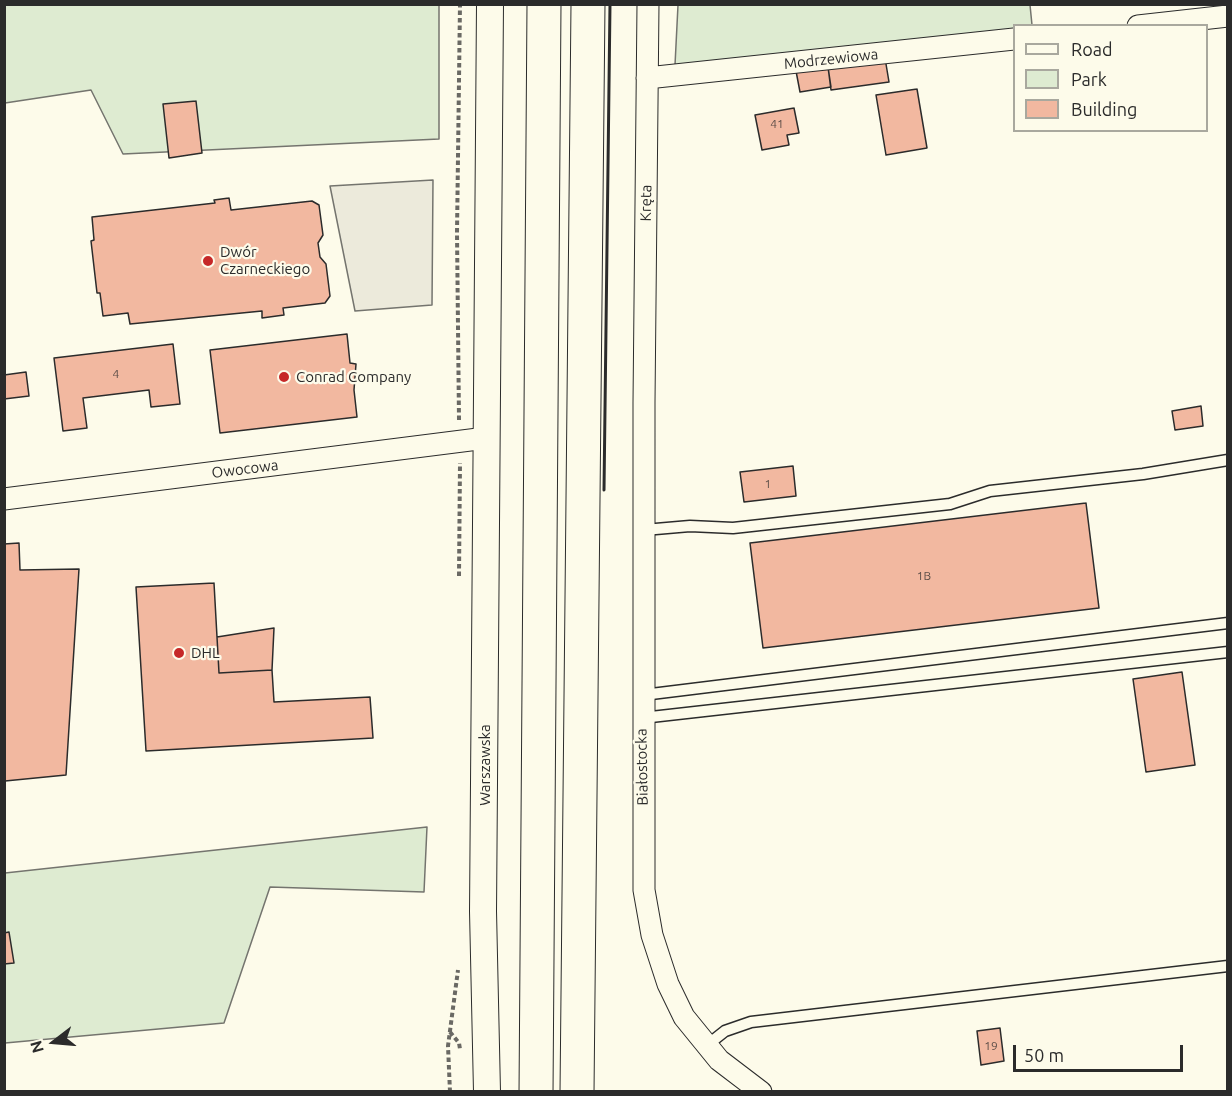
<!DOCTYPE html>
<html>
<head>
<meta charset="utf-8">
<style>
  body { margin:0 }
  #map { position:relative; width:1232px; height:1096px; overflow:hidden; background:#fdfbea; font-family:Ubuntu,sans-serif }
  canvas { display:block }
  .frame { position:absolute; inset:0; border:6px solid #2b2b2b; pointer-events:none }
  .legend { position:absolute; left:1013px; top:24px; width:195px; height:108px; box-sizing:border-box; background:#fdfbea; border:2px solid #a9a89e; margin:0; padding:8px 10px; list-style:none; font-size:18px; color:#2b2b2b }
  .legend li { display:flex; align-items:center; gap:12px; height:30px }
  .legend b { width:30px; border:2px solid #a9a89e }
  .north { position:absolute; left:24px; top:1012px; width:60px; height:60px; -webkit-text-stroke:4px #fdfbea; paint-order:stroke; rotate:254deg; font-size:16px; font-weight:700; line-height:24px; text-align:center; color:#2b2b2b }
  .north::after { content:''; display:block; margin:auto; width:21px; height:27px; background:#2b2b2b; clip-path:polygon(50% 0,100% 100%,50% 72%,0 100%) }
  .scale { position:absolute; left:1013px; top:1045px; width:170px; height:27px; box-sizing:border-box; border:3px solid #2b2b2b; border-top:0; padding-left:8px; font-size:18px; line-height:21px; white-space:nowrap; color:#2b2b2b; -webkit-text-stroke:4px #fdfbea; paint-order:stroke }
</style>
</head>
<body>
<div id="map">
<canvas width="1232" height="1096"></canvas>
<div class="frame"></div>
<ul class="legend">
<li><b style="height:8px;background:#fdfbea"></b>Road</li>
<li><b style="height:16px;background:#deebd1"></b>Park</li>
<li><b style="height:16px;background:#f2b8a0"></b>Building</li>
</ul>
<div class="north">N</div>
<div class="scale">50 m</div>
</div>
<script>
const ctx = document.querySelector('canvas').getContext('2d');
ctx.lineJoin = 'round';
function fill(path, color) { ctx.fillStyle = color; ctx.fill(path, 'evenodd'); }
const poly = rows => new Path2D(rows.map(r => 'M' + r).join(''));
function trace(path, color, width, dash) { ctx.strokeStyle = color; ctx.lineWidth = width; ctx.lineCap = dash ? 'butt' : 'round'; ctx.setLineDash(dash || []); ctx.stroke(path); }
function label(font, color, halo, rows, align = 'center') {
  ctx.font = font + ' Ubuntu,sans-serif'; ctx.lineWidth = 4.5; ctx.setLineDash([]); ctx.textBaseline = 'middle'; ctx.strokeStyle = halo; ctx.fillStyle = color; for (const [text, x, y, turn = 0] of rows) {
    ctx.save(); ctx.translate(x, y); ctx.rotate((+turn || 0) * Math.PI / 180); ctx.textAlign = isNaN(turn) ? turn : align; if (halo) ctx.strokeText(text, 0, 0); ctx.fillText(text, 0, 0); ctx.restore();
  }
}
const green = poly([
  [5,5,439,5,439,139,123,154,91,90,5,103,5,5],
  [678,5,1030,5,1032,25,1014,26,1014,36,675,65,678,5],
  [427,827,424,892,270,887,224,1023,5,1043,5,873,427,827]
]);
fill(green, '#deebd1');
trace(green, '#74746e', 1.5);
const parking = poly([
  [433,180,432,305,355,311,330,186,433,180]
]);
fill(parking, '#eceadb');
trace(parking, '#74746e', 1.5);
const building = poly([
  [885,58,889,82,831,90,828,67,885,58],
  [828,67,831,87,800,92,796,71,828,67],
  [917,89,927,148,886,155,876,95,917,89],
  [196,101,202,153,169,158,163,104,196,101],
  [794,108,799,133,787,135,789,145,762,150,755,115,794,108],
  [229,198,231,210,312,201,319,205,323,235,318,243,320,257,326,264,330,296,325,303,283,308,284,315,262,318,262,311,130,324,128,313,103,316,100,293,97,293,91,241,94,240,92,217,215,203,214,200,229,198],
  [347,334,350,363,356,364,354,390,357,417,220,433,210,350,347,334],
  [173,344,180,404,151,407,149,390,83,398,87,428,63,431,54,358,173,344],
  [26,372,29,396,4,399,4,375,26,372],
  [1201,406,1203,426,1175,430,1172,411,1201,406],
  [793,466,796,496,744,502,740,472,793,466],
  [1086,503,1099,608,763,648,750,543,1086,503],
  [19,543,20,570,79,569,66,775,5,781,4,544,19,543],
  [214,583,219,673,272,670,274,702,370,697,373,738,146,751,136,587,214,583],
  [274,628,272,670,219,673,217,637,274,628],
  [1182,672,1195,765,1146,772,1133,679,1182,672],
  [9,932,14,963,4,964,4,933,9,932],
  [1000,1028,1004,1061,981,1065,977,1031,1000,1028]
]);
fill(building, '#f2b8a0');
trace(building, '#2b2b2b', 1.5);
const service = poly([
  [644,530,690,526,733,528,950,504,990,491,1143,474,1228,460],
  [643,695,1228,623],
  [642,718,1228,652],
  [706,1046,725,1031,751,1022,1228,966]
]);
const minor = poly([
  [648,4,644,402,644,890,652,935,668,984,684,1017,719,1060,761,1092],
  [1138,26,1228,16],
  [647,78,1014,39],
  [4,499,486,438]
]);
const tertiary = poly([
  [487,1092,483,911,490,4]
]);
const trunk = poly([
  [536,1092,544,4],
  [577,1092,588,4]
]);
trace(service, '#2b2b2b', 13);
trace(minor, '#2b2b2b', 23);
trace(tertiary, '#2b2b2b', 28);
trace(trunk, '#2b2b2b', 35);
trace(poly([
  [459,420,457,233,460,4],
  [459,576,460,463],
  [450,1032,459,1043,460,1049],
  [450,1092,448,1046,458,970]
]), '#6a6964', 4, [4.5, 3]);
trace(service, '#fdfbea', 10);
trace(minor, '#fdfbea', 21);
trace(tertiary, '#fdfbea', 26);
trace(trunk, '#fdfbea', 33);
trace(poly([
  [604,490,610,4]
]), '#2b2b2b', 3);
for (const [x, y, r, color] of [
  [208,261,6,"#c62828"],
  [284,377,6,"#c62828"],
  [179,653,6,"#c62828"]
]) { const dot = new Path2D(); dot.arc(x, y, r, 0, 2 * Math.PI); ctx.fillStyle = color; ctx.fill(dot); trace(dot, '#fdfbea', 2); }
label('12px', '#5d4e48', null, [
  ["41",777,124],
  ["4",116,374],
  ["1",768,484],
  ["1B",924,576],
  ["19",991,1046]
]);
label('15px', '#2b2b2b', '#fdfbea', [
  ["Modrzewiowa",831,59,-6],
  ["Kręta",646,203,-89],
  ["Owocowa",245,469,-7],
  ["Warszawska",485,765,-90],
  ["Białostocka",642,767,-91]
]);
label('15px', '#2b2b2b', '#fdfbea', [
  ["Dwór",220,252],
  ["Czarneckiego",220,269],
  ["Conrad Company",296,377],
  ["DHL",191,653]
], 'left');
</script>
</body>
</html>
